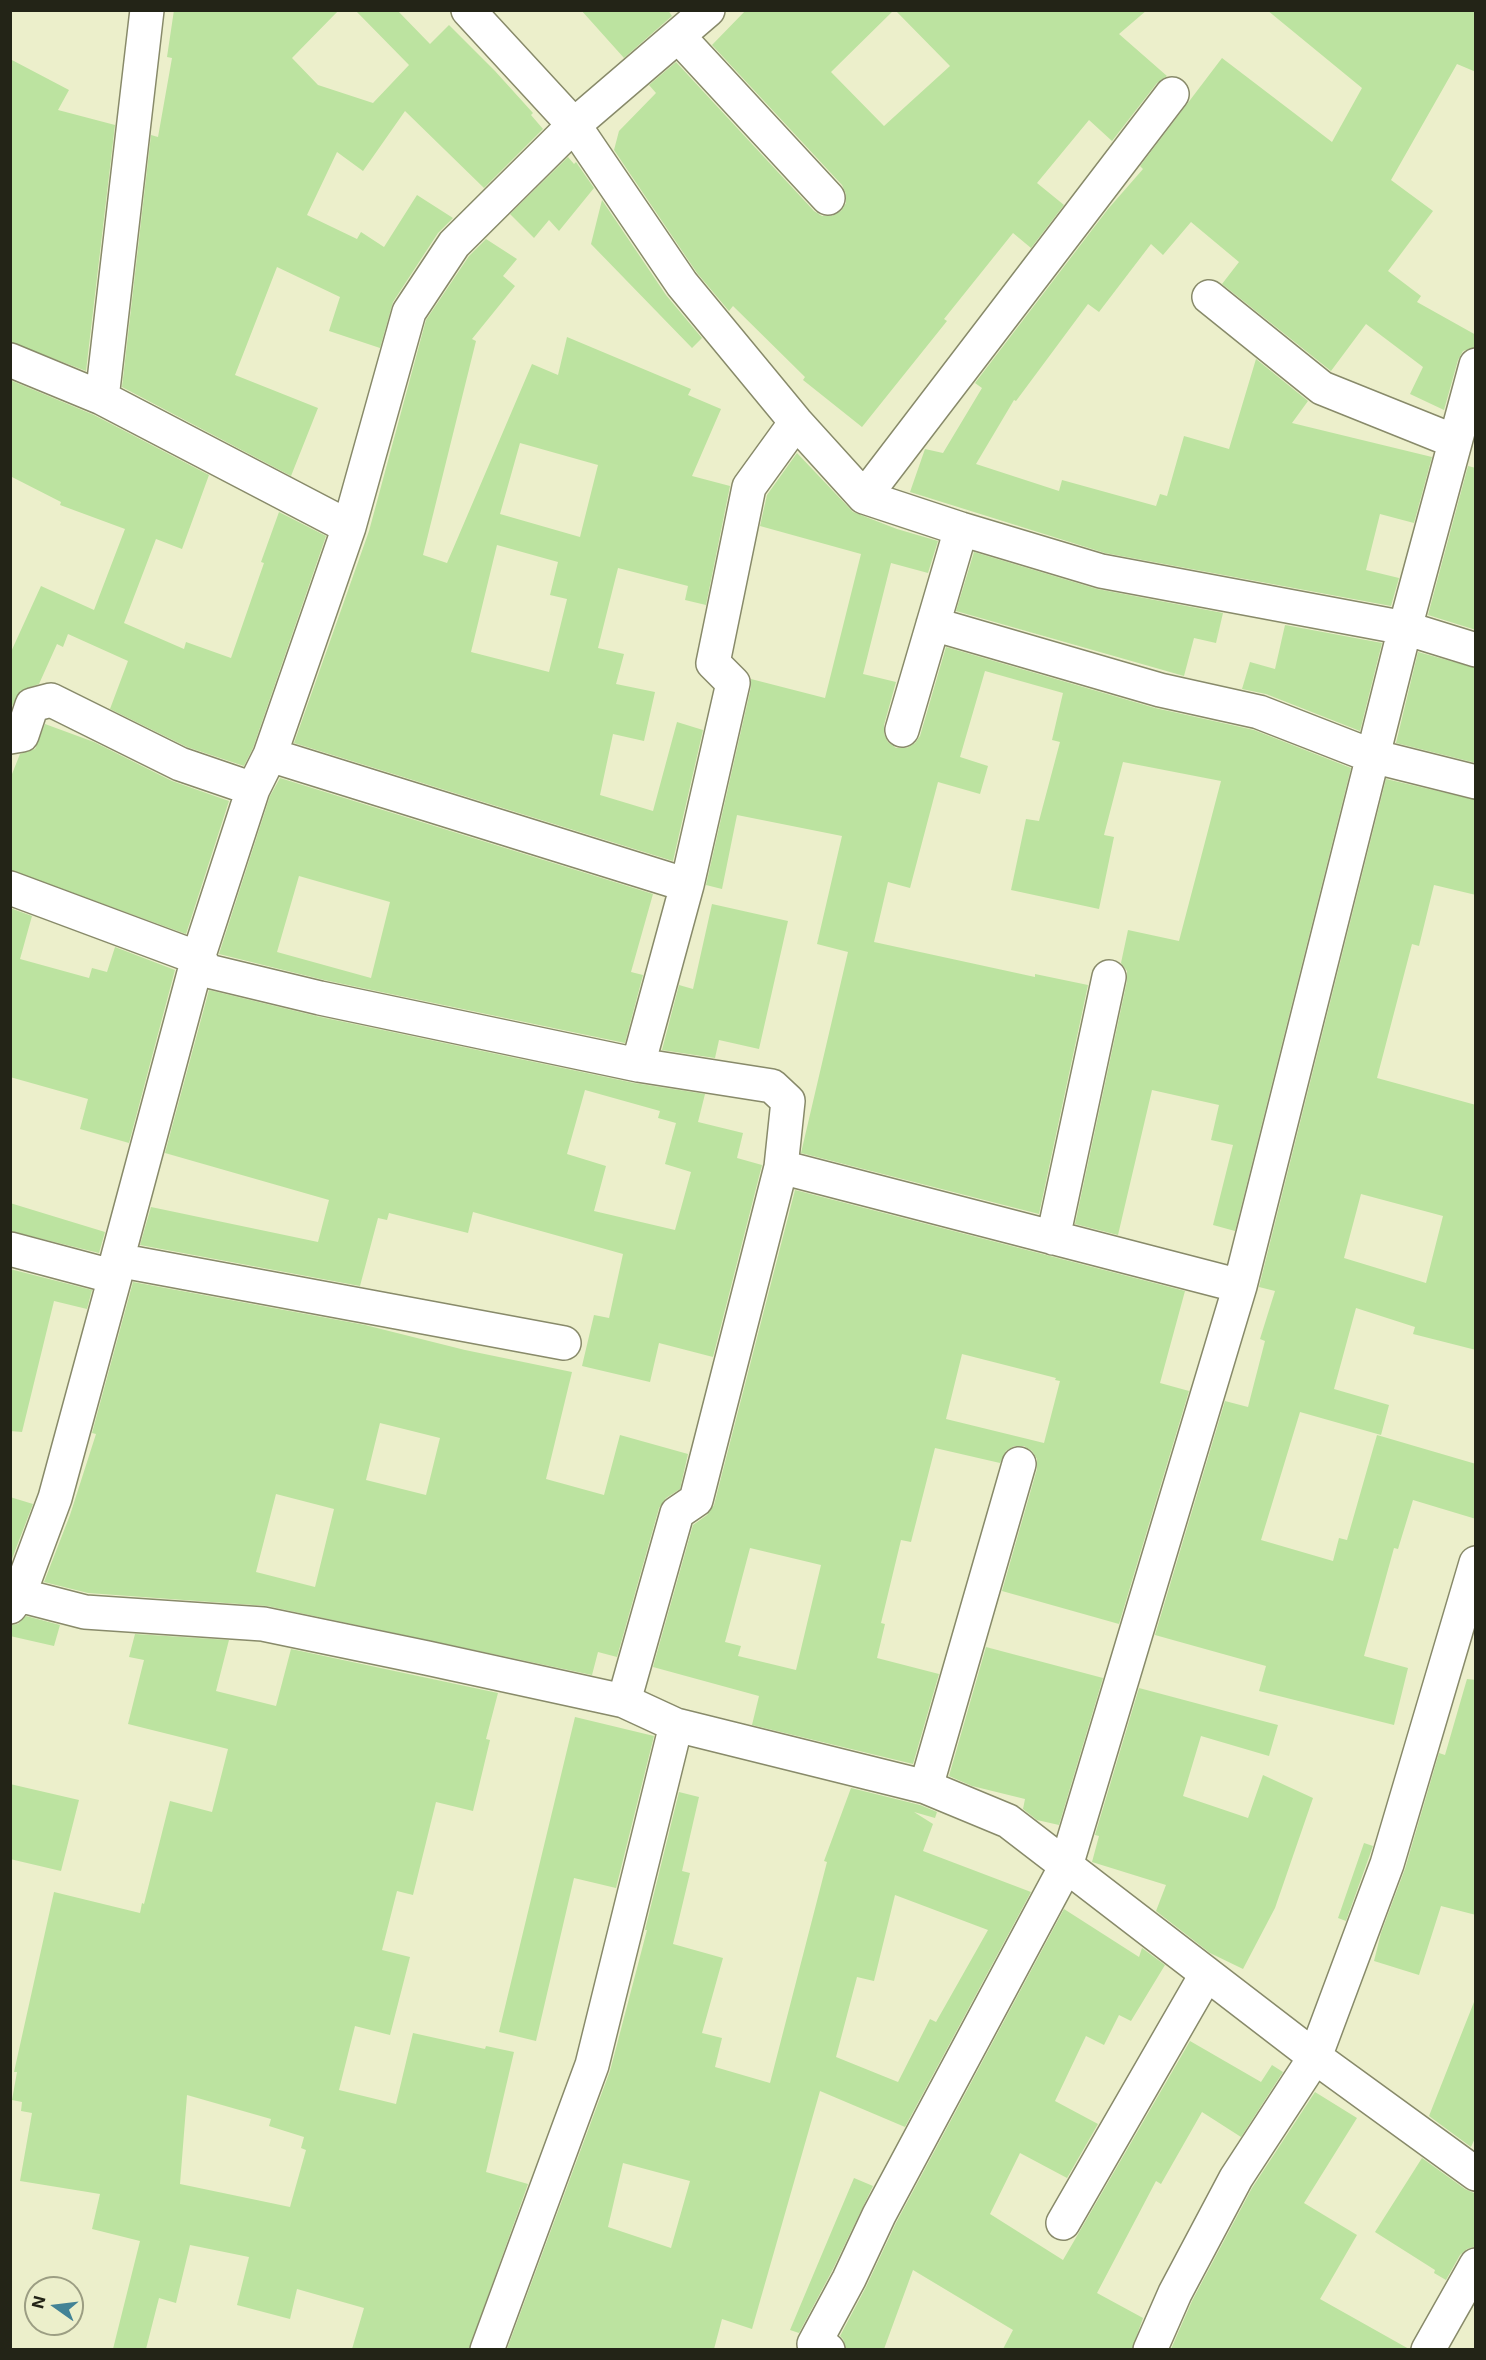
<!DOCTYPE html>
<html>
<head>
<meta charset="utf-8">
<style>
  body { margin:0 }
  #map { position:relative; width:1486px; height:2360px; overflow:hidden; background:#ecefcb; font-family:Inter,sans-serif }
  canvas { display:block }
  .frame { position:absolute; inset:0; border:12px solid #232417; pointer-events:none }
  .north { position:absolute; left:24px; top:2276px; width:60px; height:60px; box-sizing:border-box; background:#ecefcb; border:2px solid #9c9e83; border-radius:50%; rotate:284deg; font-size:16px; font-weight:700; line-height:24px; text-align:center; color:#232417 }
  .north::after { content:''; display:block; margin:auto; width:21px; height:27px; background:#438396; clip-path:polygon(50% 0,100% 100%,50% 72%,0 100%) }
</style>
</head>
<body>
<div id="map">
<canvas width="1486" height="2360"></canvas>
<div class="frame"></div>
<div class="north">N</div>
</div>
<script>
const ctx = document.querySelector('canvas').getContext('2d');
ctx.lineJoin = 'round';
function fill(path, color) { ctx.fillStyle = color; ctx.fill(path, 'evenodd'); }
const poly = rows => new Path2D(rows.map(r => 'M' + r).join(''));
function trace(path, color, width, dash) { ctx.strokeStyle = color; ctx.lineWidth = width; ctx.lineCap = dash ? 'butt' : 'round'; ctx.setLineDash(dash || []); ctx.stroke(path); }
fill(poly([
  [174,10,339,10,292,58,318,85,373,103,409,65,355,10,397,10,430,44,449,25,495,71,533,113,531,115,543,129,484,188,405,111,363,171,337,152,307,215,357,239,361,232,384,247,417,195,453,218,438,233,393,302,380,348,329,331,340,297,277,267,235,375,318,408,291,476,122,387,151,135,158,137,172,58,167,57],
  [581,10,668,10,672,16,624,58],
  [746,10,894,10,831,72,884,126,950,66,895,10,1147,10,1119,34,1167,76,1157,83,1112,141,1089,120,1037,183,1064,205,1031,248,1013,233,944,319,947,321,862,427,803,380,805,377,733,306,729,311,697,273,614,150,619,131,656,93,649,85,676,62,814,211,822,216,832,216,841,211,846,203,846,194,842,185,712,45],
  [1267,10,1476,10,1476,72,1457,64,1391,180,1433,211,1388,271,1421,296,1417,302,1476,335,1476,347,1463,351,1458,360,1444,410,1410,394,1423,367,1366,324,1331,371,1222,284,1239,262,1191,222,1163,255,1151,244,1099,312,1088,304,1016,401,1014,400,976,464,1059,491,1062,480,1156,506,1160,494,1167,496,1184,436,1229,449,1256,359,1308,401,1292,423,1432,457,1414,523,1380,514,1366,570,1399,578,1391,606,1105,553,910,492,925,449,943,453,982,388,975,383,1108,209,1143,169,1140,166,1222,58,1332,142,1362,88],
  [10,59,69,90,58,110,115,125,86,371,10,342],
  [568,157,574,164,576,162,594,188,559,231,549,220,534,238,510,214],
  [602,200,666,295,702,338,692,348,591,244],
  [486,239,517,259,503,276,515,286,472,339,476,341,423,555,447,563,532,364,558,375,567,337,691,389,688,395,721,409,692,476,730,486,706,605,685,600,688,586,618,568,598,648,624,654,616,684,655,692,644,741,613,734,600,795,653,811,677,722,703,730,673,861,294,743,369,531,426,320,469,256],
  [520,443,598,465,580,537,500,514],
  [497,545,558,562,550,595,567,599,549,672,471,652],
  [10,380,94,415,209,475,182,549,156,539,124,623,184,649,186,642,231,658,264,563,261,562,279,512,326,536,253,748,244,766,187,747,110,709,128,661,68,634,63,647,57,644,39,684,20,691,10,710,10,654,41,586,94,610,125,529,60,505,61,502,10,476],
  [797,453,853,512,897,529,938,541,928,573,891,563,863,674,896,682,884,725,884,734,888,742,896,748,907,748,915,743,920,736,946,647,1155,708,1254,730,1351,768,1235,1231,1213,1225,1233,1145,1211,1140,1219,1105,1152,1090,1118,1235,1075,1224,1127,981,1127,971,1121,963,1128,930,1179,941,1221,781,1123,762,1104,835,1114,837,1099,909,1011,890,1026,819,1039,821,1060,742,1052,740,1063,693,985,671,960,757,988,766,980,794,938,782,910,888,888,882,874,942,1035,977,1035,974,1088,985,1039,1214,801,1153,848,952,817,944,842,836,737,815,722,889,706,885,751,687,751,679,825,698,861,554,760,526,767,495],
  [1468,466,1476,468,1476,630,1428,615],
  [974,552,1097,589,1223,613,1216,643,1194,638,1184,676,956,611],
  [1285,625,1382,643,1360,731,1266,694,1242,689,1250,662,1275,669],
  [1418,652,1476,668,1476,763,1396,743],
  [45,724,94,742,172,781,229,801,186,934,10,870,10,779,20,754,35,749],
  [280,778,653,894,631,972,643,975,625,1043,324,980,219,954,270,796],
  [299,876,390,902,371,978,277,952],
  [1386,779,1476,800,1476,895,1434,885,1419,946,1412,944,1377,1078,1476,1105,1476,1350,1413,1334,1415,1327,1356,1308,1334,1389,1389,1405,1381,1435,1300,1412,1261,1540,1333,1561,1339,1538,1347,1540,1377,1435,1476,1464,1476,1519,1413,1500,1398,1549,1394,1548,1364,1656,1408,1668,1394,1725,1259,1691,1266,1666,1155,1635,1225,1401,1248,1407,1265,1341,1260,1339,1275,1291,1259,1287],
  [1361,1194,1443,1216,1426,1283,1344,1258],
  [712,904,788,921,759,1049,719,1040,715,1058,662,1050,679,985,693,989],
  [10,908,32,916,20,959,89,978,92,968,107,972,115,947,175,970,129,1143,80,1129,88,1099,10,1077],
  [209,990,316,1016,634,1083,705,1094,698,1122,743,1133,737,1158,762,1165,713,1357,659,1343,650,1382,582,1366,594,1315,609,1318,623,1254,473,1212,468,1233,389,1213,387,1220,378,1218,360,1286,140,1245,151,1207,318,1242,329,1200,165,1153],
  [585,1090,660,1111,658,1118,676,1123,665,1164,691,1172,675,1230,594,1211,606,1166,567,1154],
  [795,1190,1185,1291,1160,1383,1189,1391,1119,1624,1002,1591,1037,1469,1037,1459,1032,1451,1024,1446,1014,1446,1006,1451,1000,1463,935,1448,911,1542,901,1540,881,1623,885,1624,877,1658,939,1674,913,1764,752,1725,759,1696,653,1667,693,1525,707,1515,714,1505],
  [962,1354,1056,1378,1055,1380,1060,1381,1044,1443,946,1419],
  [750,1548,821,1565,796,1670,738,1656,741,1646,725,1642],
  [10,1203,105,1232,99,1253,10,1231],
  [10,1269,92,1290,87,1309,54,1301,22,1432,10,1431],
  [133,1282,365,1325,465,1350,572,1372,546,1479,604,1495,620,1435,688,1454,680,1489,666,1498,659,1508,617,1657,598,1652,592,1675,267,1606,88,1593,44,1582,70,1515,96,1434,92,1433],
  [380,1423,440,1438,426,1495,366,1480],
  [276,1494,334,1509,315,1587,256,1572],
  [10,1497,33,1504,10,1564],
  [26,1616,60,1625,54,1646,10,1636,10,1625,18,1624],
  [135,1634,229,1640,216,1691,276,1706,291,1649,498,1693,486,1739,490,1740,473,1811,436,1802,413,1895,397,1891,382,1950,410,1957,390,2035,355,2026,339,2090,396,2104,413,2033,485,2049,486,2046,514,2052,486,2172,528,2184,469,2349,352,2349,364,2308,297,2289,290,2319,237,2305,249,2257,190,2245,176,2303,159,2298,146,2349,113,2349,140,2241,92,2229,100,2194,20,2181,32,2113,21,2111,22,2102,12,2100,17,2072,14,2072,54,1892,140,1913,142,1903,144,1904,170,1801,212,1812,228,1749,128,1724,144,1660,129,1657],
  [187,2095,271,2119,269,2126,304,2137,301,2148,306,2150,290,2207,180,2184],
  [986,1647,1103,1678,1059,1825,1037,1820,1023,1809,1025,1799,972,1786,949,1776],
  [1467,1679,1476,1680,1476,1915,1441,1906,1419,1975,1374,1961,1381,1933,1405,1869,1439,1753,1445,1755],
  [1139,1688,1278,1725,1269,1756,1201,1736,1183,1796,1248,1818,1263,1775,1313,1798,1275,1908,1243,1969,1210,1953,1156,1911,1166,1885,1092,1862,1099,1836,1095,1835],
  [575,1717,654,1736,616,1888,574,1878,536,2041,499,2032],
  [10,1784,79,1800,61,1871,10,1859],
  [851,1788,920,1805,937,1812,935,1818,914,1812,933,1824,923,1851,1031,1892,905,2127,820,2091,752,2329,722,2319,714,2349,507,2349,610,2071,647,1930,645,1930,679,1792,699,1797,682,1871,690,1873,673,1944,723,1958,702,2033,722,2038,715,2067,770,2083,827,1862,824,1861],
  [895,1895,988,1930,936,2022,930,2019,898,2082,836,2057,857,1977,874,1981],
  [623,2163,690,2181,671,2248,608,2227],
  [1364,1843,1373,1846,1346,1921,1338,1918],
  [1064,1909,1139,1957,1142,1948,1165,1965,1131,2021,1119,2015,1104,2045,1086,2036,1055,2101,1098,2124,1067,2178,1020,2153,990,2214,1063,2260,1190,2041,1261,2082,1272,2065,1283,2072,1241,2137,1202,2112,1161,2184,1156,2181,1097,2293,1143,2318,1132,2349,1003,2349,1013,2330,913,2270,884,2349,846,2349,843,2339,840,2336,866,2287,896,2223],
  [1474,2002,1476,2003,1476,2136,1471,2147,1429,2116],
  [1315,2092,1357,2118,1304,2203,1357,2235,1320,2299,1409,2349,1171,2349,1192,2301,1252,2188],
  [1422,2158,1465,2189,1476,2194,1476,2246,1467,2249,1460,2255,1446,2280,1434,2273,1435,2270,1375,2232],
  [854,2178,873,2186,832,2271,799,2333,790,2330]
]), '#bce3a0');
const street = poly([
  [468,10,574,125,682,284,796,422,864,497,961,529,1101,571,1405,628,1476,650],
  [678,36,828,198],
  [1209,297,1322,388,1454,441],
  [10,360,102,398,349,527],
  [102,398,147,10],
  [864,497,1172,94],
  [933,624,1160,690,1259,712,1372,756,1476,782],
  [902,730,961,529],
  [10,737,22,735,32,705,51,700,180,764,253,789],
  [270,755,687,885],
  [10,888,198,958,208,971,320,998,638,1065,772,1086,788,1101,781,1167,696,1500,677,1513,624,1701],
  [638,1065,687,885,733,683,713,663,749,487,796,422],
  [781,1167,1240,1286],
  [1053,1238,1109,977],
  [10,1249,115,1277],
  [117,1260,564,1343],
  [19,1595,85,1612,263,1624,427,1658,624,1701,676,1725,926,1787,1008,1821,1315,2057,1476,2174],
  [10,1607,19,1595,55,1498,115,1277,117,1260,198,958,253,789,270,755,349,527,409,312,454,244,574,125,708,10],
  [926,1787,1019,1464],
  [1063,2223,1206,1975],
  [487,2350,592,2065,676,1725],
  [828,2350,814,2344,849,2279,879,2215,1066,1866,1240,1286,1405,628,1476,365],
  [1150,2350,1175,2293,1236,2178,1315,2057,1387,1864,1476,1563],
  [1428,2350,1476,2265]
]);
trace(street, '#888a6a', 36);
trace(street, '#fff', 33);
</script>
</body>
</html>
